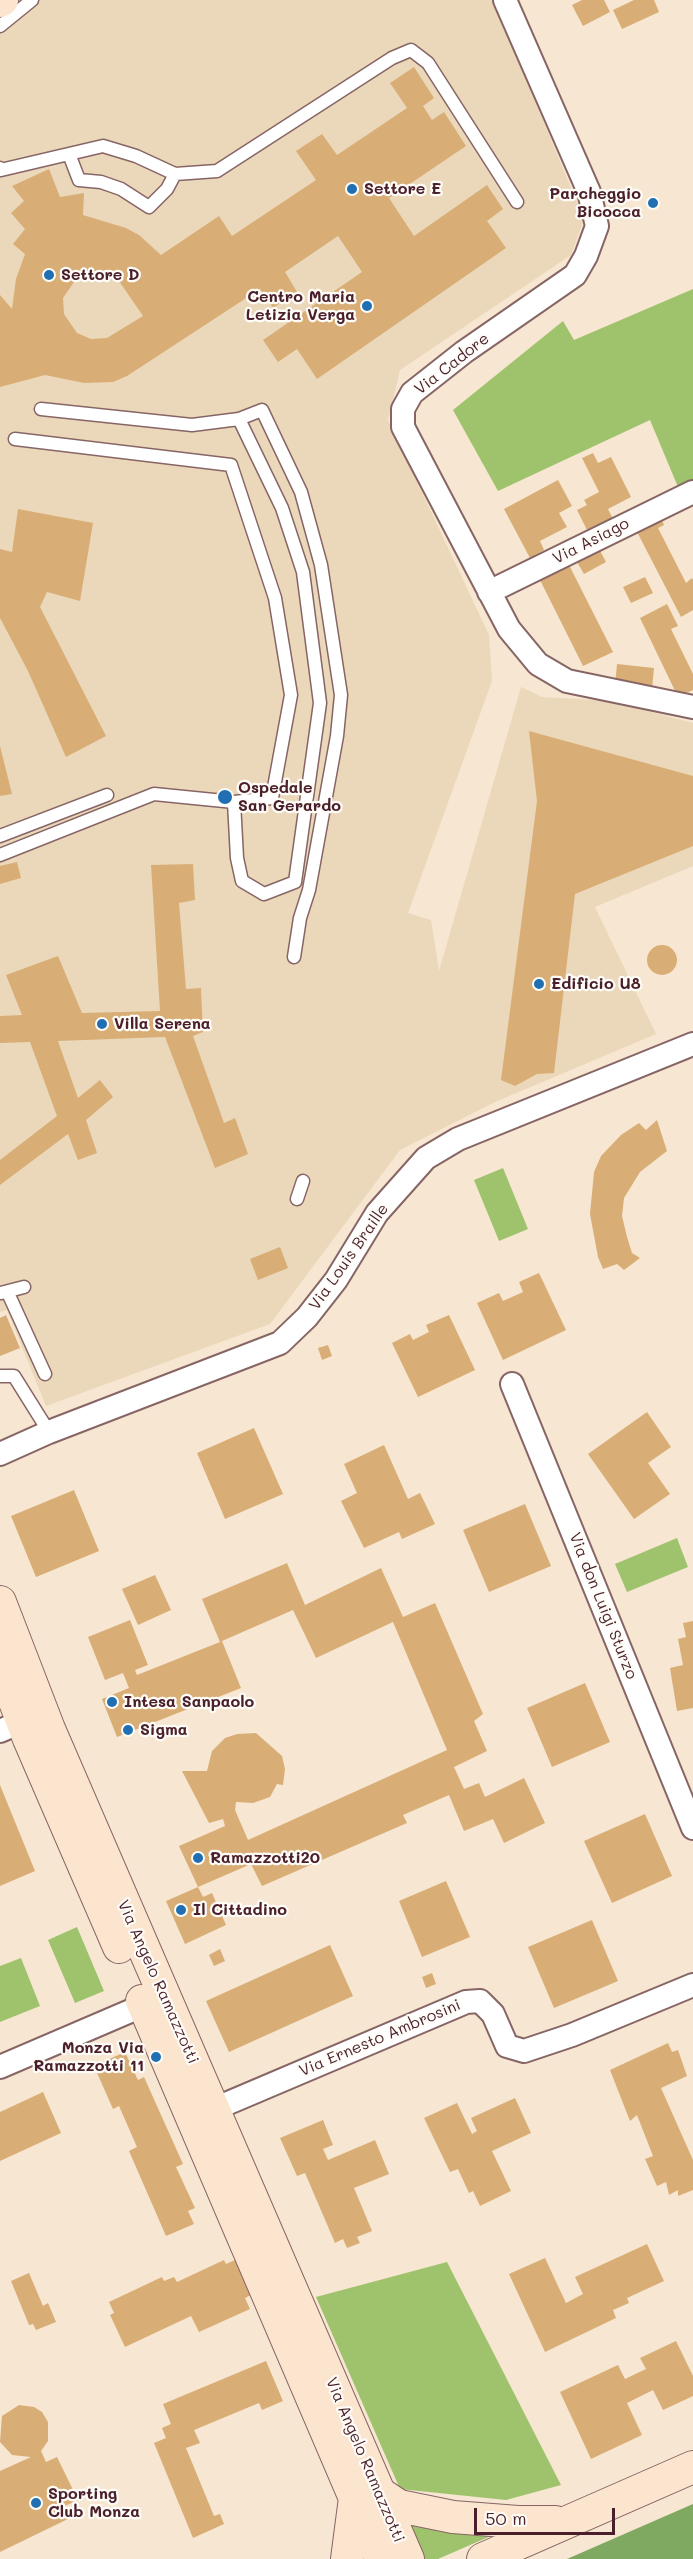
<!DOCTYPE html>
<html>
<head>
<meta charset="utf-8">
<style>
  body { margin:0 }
  #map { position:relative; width:693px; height:2559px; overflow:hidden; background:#f7e6d1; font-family:Mali,sans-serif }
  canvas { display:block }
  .scale { position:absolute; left:474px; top:2508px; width:141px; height:27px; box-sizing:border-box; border:3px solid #4a1f2b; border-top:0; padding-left:8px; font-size:18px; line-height:21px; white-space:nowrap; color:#4a1f2b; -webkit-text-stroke:4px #fdfcf7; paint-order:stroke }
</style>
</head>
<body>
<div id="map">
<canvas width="693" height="2559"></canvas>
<div class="scale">50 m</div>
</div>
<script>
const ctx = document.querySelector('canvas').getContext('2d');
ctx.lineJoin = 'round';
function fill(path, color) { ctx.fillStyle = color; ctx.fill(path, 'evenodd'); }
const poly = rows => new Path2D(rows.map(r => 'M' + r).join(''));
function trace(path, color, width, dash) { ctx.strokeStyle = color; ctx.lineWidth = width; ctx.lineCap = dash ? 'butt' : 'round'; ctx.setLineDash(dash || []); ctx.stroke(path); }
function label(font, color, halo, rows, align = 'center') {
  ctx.font = font + ' Mali,sans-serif'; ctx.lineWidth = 4.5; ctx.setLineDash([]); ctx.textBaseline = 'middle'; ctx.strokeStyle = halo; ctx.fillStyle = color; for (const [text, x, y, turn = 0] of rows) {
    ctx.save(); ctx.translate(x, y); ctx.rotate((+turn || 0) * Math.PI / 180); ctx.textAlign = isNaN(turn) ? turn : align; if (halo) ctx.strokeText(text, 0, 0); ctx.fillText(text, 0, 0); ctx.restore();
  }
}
fill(poly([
  [22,0,493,0,584,219,571,255,400,370,388,420,489,635,492,681,408,913,431,920,439,971,521,687,542,697,611,701,693,723,693,866,595,907,656,1034,495,1102,400,1150,270,1324,46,1406,7,1310,0,1312,0,18]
]), '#ebd8ba');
fill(poly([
  [693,289,693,480,678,487,650,420,498,491,453,410,563,321,574,340],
  [503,1168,528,1229,499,1241,474,1180],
  [677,1538,688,1567,627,1592,615,1564],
  [77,1927,104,1991,75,2003,48,1940],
  [21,1958,40,2006,0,2022,0,1966],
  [447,2262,561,2485,506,2500,400,2489,316,2297],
  [404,2515,509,2528,438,2559,424,2559]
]), '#9fc36d');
fill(poly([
  [693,2504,693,2559,567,2559]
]), '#7fa960');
fill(poly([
  [582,0,604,0,610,12,583,26,572,5],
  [634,0,654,0,659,12,622,29,613,10],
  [414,67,434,98,423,106,432,120,444,112,466,146,389,198,414,236,487,185,503,209,487,221,506,248,317,379,297,349,278,362,263,340,362,272,338,236,285,272,297,292,273,308,260,289,127,376,113,382,84,383,45,375,0,387,0,295,12,309,16,279,25,254,13,244,25,229,11,213,24,201,12,186,49,169,60,197,84,193,83,215,126,228,139,235,161,255,219,216,232,236,316,180,296,151,322,134,337,155,407,108,390,83],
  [90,272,106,273,119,281,143,316,107,338,91,339,77,333,64,314,63,298,76,279],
  [593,453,598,463,611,457,631,497,608,509,615,523,590,536,577,510,587,505,584,500,599,492,582,458],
  [558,480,572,506,559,513,567,527,540,541,544,550,530,558,504,509],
  [18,509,93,523,80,601,47,592,40,607,106,736,66,757,28,671,0,618,0,549,12,552],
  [660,515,664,525,658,528,686,583,692,578,693,580,693,610,681,617,635,528],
  [597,545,606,562,584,574,574,557],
  [567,561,613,652,583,666,538,576],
  [645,577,653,593,631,603,623,587],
  [667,604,678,626,671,629,693,674,693,690,678,697,640,618],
  [617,664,654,668,652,689,615,685],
  [529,731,693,776,693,846,575,894,554,1073,537,1074,515,1086,501,1080,537,801],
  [0,746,12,794,0,796],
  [17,862,21,878,0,884,0,866],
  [193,864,195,900,179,903,186,989,201,988,203,1032,193,1036,224,1123,235,1118,248,1154,215,1168,165,1037,58,1041,78,1098,100,1080,113,1097,86,1120,97,1153,78,1160,68,1134,0,1185,0,1160,57,1116,30,1042,0,1043,0,1016,22,1015,6,975,58,956,82,1013,160,1011,151,865],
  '647 960a15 15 0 1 1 30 0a15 15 0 1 1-30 0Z',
  [657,1120,667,1151,640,1172,624,1198,622,1216,627,1237,632,1253,640,1258,624,1270,617,1264,603,1269,598,1257,590,1214,594,1172,601,1156,621,1135,639,1123,646,1130],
  [280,1247,288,1268,258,1280,250,1259],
  [539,1273,566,1330,503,1360,477,1303,499,1293,503,1301,523,1292,519,1282],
  [6,1315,20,1348,0,1356,0,1318],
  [449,1315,475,1370,418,1397,392,1343,410,1334,413,1340,429,1332,426,1325],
  [328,1345,332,1356,322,1360,318,1348],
  [647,1412,671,1447,648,1463,670,1494,634,1519,588,1454],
  [254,1428,283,1494,225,1519,197,1453],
  [384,1445,408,1499,420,1493,435,1524,402,1539,399,1532,364,1548,341,1501,357,1493,344,1464],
  [74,1490,99,1551,36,1577,11,1516],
  [525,1504,551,1566,489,1592,463,1530],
  [287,1563,305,1605,381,1568,403,1617,435,1603,483,1714,474,1721,487,1751,454,1767,464,1789,479,1783,485,1797,524,1778,545,1823,504,1843,493,1819,464,1831,449,1795,403,1815,407,1823,262,1886,251,1864,198,1887,179,1846,225,1826,223,1819,209,1823,182,1771,207,1771,212,1751,225,1738,237,1734,256,1733,282,1756,285,1769,283,1785,277,1784,270,1797,253,1803,236,1802,235,1810,248,1840,447,1750,393,1622,316,1658,293,1610,222,1641,241,1688,117,1737,102,1699,129,1688,123,1673,105,1680,88,1637,130,1620,148,1665,135,1670,137,1675,220,1642,202,1599],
  [155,1575,171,1610,138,1625,122,1589],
  [693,1621,693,1708,677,1711,670,1668,683,1665,678,1639,686,1637,683,1623],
  [585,1683,610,1742,552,1767,527,1708],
  [0,1785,35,1871,0,1886],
  [645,1814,672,1876,612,1903,584,1841],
  [446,1881,470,1937,422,1957,399,1901],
  [198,1887,203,1897,212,1893,226,1925,185,1944,166,1901],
  [592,1920,618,1981,554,2008,528,1947],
  [330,1945,353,1996,229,2052,206,2001],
  [220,1949,225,1961,214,1966,209,1955],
  [432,1973,436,1984,426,1988,422,1977],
  [668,2043,672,2052,678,2050,687,2076,661,2088,693,2160,693,2190,678,2196,678,2190,669,2195,666,2182,657,2186,645,2159,653,2156,637,2115,630,2121,610,2070],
  [125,2052,138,2080,144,2077,183,2164,176,2167,195,2208,188,2211,194,2224,166,2236,129,2151,137,2147,119,2106,113,2109,94,2066],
  [43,2092,61,2133,0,2161,0,2112],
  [515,2098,531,2133,492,2151,511,2191,480,2206,473,2191,469,2193,458,2169,450,2172,424,2118,457,2103,472,2134,477,2131,471,2118],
  [323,2120,333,2145,323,2149,328,2160,375,2140,389,2174,354,2188,372,2231,357,2237,360,2243,347,2248,343,2239,335,2243,305,2173,297,2176,280,2138],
  [647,2244,664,2281,627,2298,629,2303,613,2310,616,2318,545,2352,509,2274,545,2258,566,2303,583,2294,575,2277],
  [224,2260,226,2264,235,2260,251,2295,245,2298,250,2309,199,2332,191,2316,125,2347,110,2315,114,2313,109,2302,162,2277,164,2281,174,2277,177,2282],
  [29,2273,43,2306,48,2303,56,2322,36,2330,33,2324,29,2325,11,2281],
  [676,2341,693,2376,693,2396,663,2410,653,2390,627,2403,642,2435,591,2459,560,2392,618,2365,625,2379,646,2369,640,2358],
  [266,2361,283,2401,262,2410,259,2403,194,2430,200,2443,186,2448,214,2516,220,2514,224,2524,193,2538,154,2443,166,2438,162,2428,171,2424,163,2404],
  [19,2405,34,2407,42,2412,48,2422,48,2441,41,2451,46,2462,57,2457,78,2500,65,2506,70,2518,0,2552,0,2471,31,2457,12,2455,0,2442,2,2416]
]), '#d9ae76');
const lane = poly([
  [0,26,32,0],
  [69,154,79,180,101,182,121,189,149,207,167,189,175,174],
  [0,168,1,170,103,146,136,156,175,174,217,171,392,58,411,50,428,63,517,202],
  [41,409,192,425,239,419,282,508,303,572,320,703,295,882,264,894,242,881,237,858,234,802],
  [239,419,262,410,301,492,321,565,341,695,337,736,309,890,300,918,294,957],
  [0,836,107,795],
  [0,855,154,794,234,802,272,798,291,695,275,598,231,465,15,439],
  [297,1199,303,1181],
  [1,1293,24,1287],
  [8,1293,45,1374],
  [0,1376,14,1376,49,1432]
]);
const street = poly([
  [505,0,589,192,597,226,586,256,575,275,464,352,412,393,403,409,403,427,509,629,538,664,567,681,693,707],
  [489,592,693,492],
  [512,1384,693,1828],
  [0,1454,49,1432,280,1343,307,1317,336,1280,377,1213,426,1158,458,1139,693,1044],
  [0,1731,35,1716],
  [0,2067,156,2000],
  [214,2109,466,2002,480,2001,493,2014,507,2046,524,2051,572,2035,693,1985]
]);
const secondary = poly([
  [0,1,2,0],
  [0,1602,49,1729,408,2559],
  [0,1662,29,1739,119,1947],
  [142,2001,381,2559],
  [378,2492,399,2506,453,2517,518,2522,555,2522],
  [347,2559,355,2498],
  [483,2559,693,2467]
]);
trace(lane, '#876565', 15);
trace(street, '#876565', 26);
trace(secondary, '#876565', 34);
trace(lane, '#fff', 12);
trace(street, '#fff', 22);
trace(secondary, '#fce5cf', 32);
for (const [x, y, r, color] of [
  [352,189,6,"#1f6fb2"],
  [653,203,6,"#1f6fb2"],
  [49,275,6,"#1f6fb2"],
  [367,306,6,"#1f6fb2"],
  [225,797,8,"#1f6fb2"],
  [539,984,6,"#1f6fb2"],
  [102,1024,6,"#1f6fb2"],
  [112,1702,6,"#1f6fb2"],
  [128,1730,6,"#1f6fb2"],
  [198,1858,6,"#1f6fb2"],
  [181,1910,6,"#1f6fb2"],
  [156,2057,6,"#1f6fb2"],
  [36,2503,6,"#1f6fb2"]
]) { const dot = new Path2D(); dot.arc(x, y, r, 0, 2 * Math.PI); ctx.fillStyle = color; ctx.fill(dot); trace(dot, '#fdfcf7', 2); }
label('bold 16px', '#4a1f2b', '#fdfcf7', [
  ["Settore E",364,189],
  ["Parcheggio",641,194,"right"],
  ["Bicocca",641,212,"right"],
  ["Settore D",61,275],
  ["Centro Maria",355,297,"right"],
  ["Letizia Verga",355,315,"right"],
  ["Ospedale",238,788],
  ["San Gerardo",238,806],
  ["Edificio U8",551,984],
  ["Villa Serena",114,1024],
  ["Intesa Sanpaolo",124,1702],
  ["Sigma",140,1730],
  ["Ramazzotti20",210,1858],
  ["Il Cittadino",193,1910],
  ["Monza Via",144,2048,"right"],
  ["Ramazzotti 11",144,2066,"right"],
  ["Sporting",48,2494],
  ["Club Monza",48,2512]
], 'left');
label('16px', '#4a1f2b', '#fdfcf7', [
  ["Via Cadore",452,364,-38],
  ["Via Asiago",591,541,-27],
  ["Via Louis Braille",349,1257,-55],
  ["Via don Luigi Sturzo",603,1606,68],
  ["Via Angelo Ramazzotti",158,1982,66],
  ["Via Ernesto Ambrosini",380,2038,-23],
  ["Via Angelo Ramazzotti",365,2460,67]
]);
</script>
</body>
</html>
